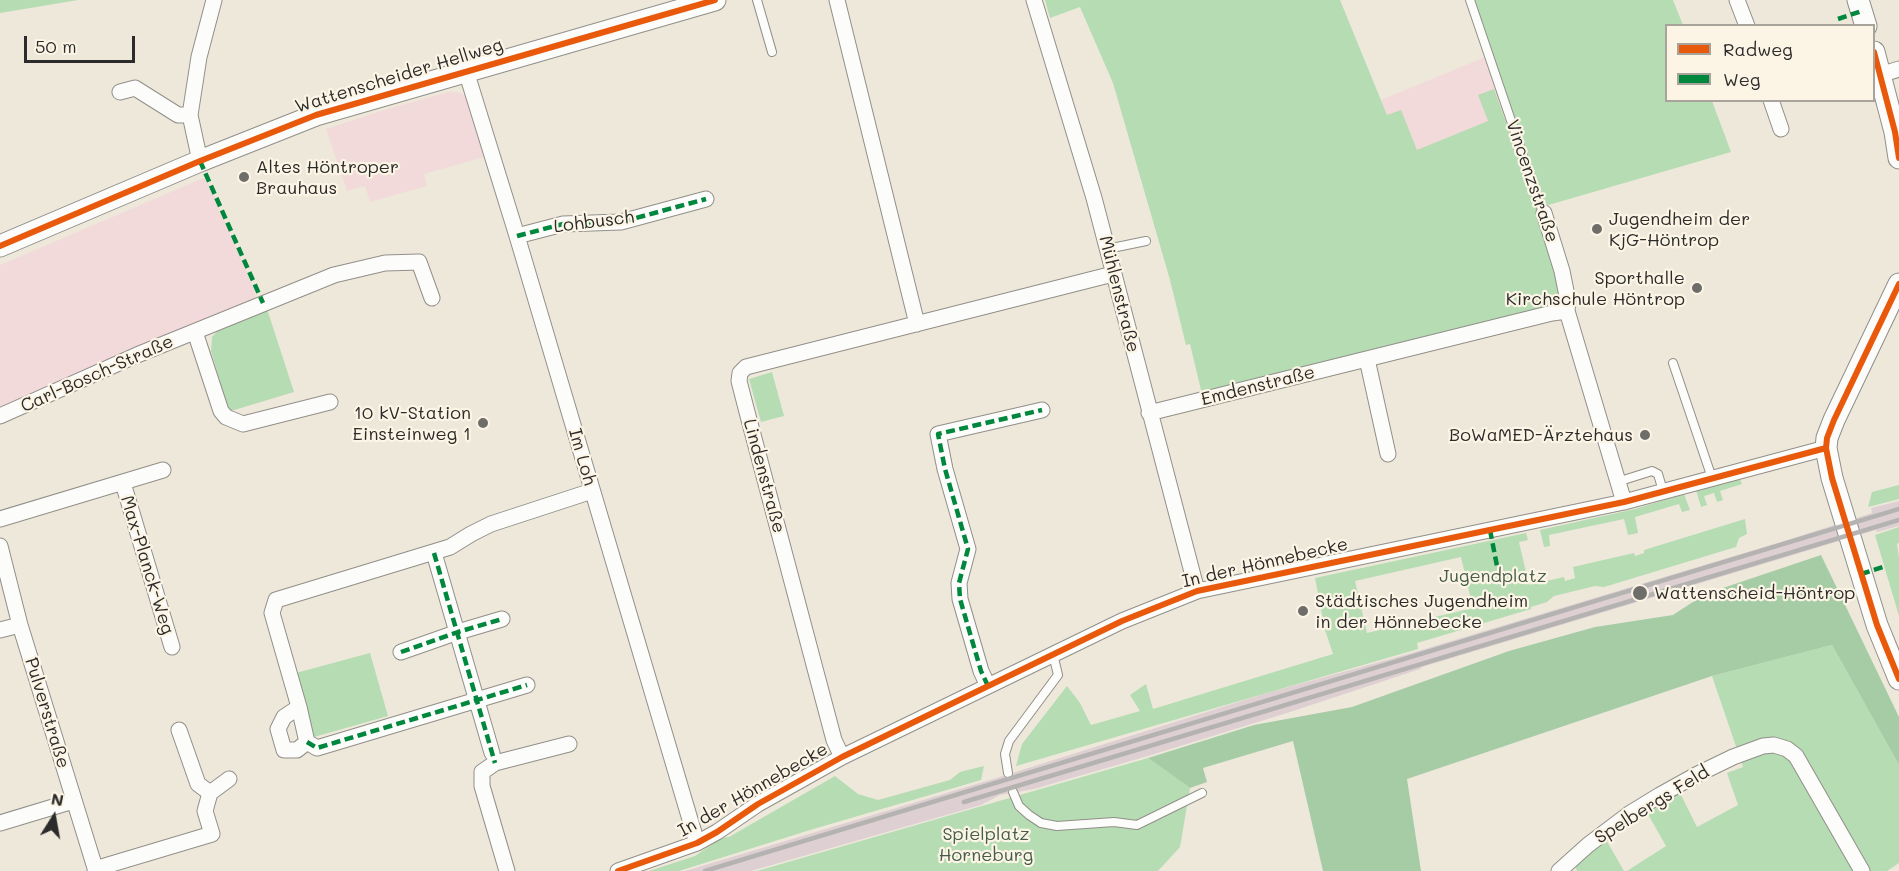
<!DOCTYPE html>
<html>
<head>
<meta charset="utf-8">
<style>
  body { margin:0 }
  #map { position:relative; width:1899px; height:871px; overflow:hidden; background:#eee8db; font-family:Mali,sans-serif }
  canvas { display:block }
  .legend { position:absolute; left:1665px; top:24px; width:210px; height:78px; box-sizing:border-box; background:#fcf5e5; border:2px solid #a8a49b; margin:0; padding:8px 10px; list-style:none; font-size:18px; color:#2b2b2b }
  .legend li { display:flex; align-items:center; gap:12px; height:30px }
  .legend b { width:30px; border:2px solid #a8a49b }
  .north { position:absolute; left:24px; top:787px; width:60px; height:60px; -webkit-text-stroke:4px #fcf5e5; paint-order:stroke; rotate:11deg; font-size:16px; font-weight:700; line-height:24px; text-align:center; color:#2b2b2b }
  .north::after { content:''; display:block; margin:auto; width:21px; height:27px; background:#2b2b2b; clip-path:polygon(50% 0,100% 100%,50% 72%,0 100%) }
  .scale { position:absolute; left:24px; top:36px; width:111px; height:27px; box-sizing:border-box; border:3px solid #2b2b2b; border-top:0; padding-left:8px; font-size:18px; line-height:21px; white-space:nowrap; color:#2b2b2b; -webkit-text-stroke:4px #fcf5e5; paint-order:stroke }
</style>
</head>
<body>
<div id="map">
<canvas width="1899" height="871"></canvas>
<ul class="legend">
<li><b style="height:8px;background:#e8590c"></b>Radweg</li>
<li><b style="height:8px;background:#00873e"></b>Weg</li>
</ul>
<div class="north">N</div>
<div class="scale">50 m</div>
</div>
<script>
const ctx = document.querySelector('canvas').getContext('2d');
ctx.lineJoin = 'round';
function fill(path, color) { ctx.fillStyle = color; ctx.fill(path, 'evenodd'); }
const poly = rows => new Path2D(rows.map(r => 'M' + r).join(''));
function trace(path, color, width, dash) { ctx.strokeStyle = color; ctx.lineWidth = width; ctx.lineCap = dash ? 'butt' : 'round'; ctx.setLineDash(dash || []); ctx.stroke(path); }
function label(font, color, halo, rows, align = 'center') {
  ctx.font = font + ' Mali,sans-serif'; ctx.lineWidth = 4.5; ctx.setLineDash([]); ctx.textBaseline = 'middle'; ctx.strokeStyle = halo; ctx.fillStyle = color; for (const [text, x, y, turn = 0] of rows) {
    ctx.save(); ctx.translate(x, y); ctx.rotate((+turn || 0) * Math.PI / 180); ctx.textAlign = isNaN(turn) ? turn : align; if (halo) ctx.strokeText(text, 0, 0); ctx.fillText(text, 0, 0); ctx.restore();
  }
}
fill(poly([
  [1485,57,1510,136,1412,178,1381,100],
  [448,92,457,92,466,96,487,156,424,174,427,186,370,202,365,186,347,191,326,129,384,110],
  [206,177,255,292,255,298,0,410,0,265]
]), '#f2dada');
fill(poly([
  [1899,501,1899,526,1877,532,1876,530,1422,667,1420,669,1287,713,1148,756,1034,789,1000,795,981,805,751,871,685,871,990,780,1267,693,1408,654,1784,541,1872,513,1871,508]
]), '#ded0d2');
fill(poly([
  [0,0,78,0,0,13],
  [1045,0,1340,0,1387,115,1401,110,1417,150,1488,121,1478,95,1494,89,1537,208,1564,305,1202,394,1190,344,1186,345,1170,280,1113,83,1080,7,1050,18],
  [1474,0,1673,0,1683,25,1666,26,1666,100,1712,101,1731,152,1545,206],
  [267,309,294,392,231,411,225,399,211,351,212,337,222,326],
  [772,372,784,416,761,422,749,379],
  [1739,477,1742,484,1720,491,1723,500,1717,502,1714,493,1704,496,1707,505,1701,507,1696,490],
  [1899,485,1899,499,1868,507,1872,492],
  [1684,494,1690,510,1682,512,1679,504,1635,517,1638,533,1628,535,1624,519,1549,535,1550,546,1544,547,1540,530,1635,509],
  [1745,519,1747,534,1739,538,1736,547,1604,587,1595,586,1554,596,1547,602,1531,607,1531,609,1417,643,1418,649,1016,766,1022,744,1067,686,1080,703,1091,725,1140,711,1130,695,1146,684,1153,709,1333,654,1325,630,1315,578,1526,533,1528,540,1519,542,1529,585,1564,577,1565,581,1575,578,1573,567,1634,553,1635,556,1644,553,1644,550],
  [1461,557,1473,608,1367,633,1355,581],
  [1899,527,1899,543,1897,544,1899,558,1899,616,1875,535],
  [1832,645,1899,765,1899,863,1887,871,1627,871,1666,846,1645,809,1678,789,1697,827,1738,805,1727,773,1743,767,1712,676],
  [370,653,388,716,314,737,296,673],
  [1148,758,1190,788,1180,847,1158,871,757,871],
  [984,766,981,780,810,830,679,871,649,871,695,856,721,838,729,837,835,776,858,794,878,800,950,780,960,772],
  [1605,838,1624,871,1577,871,1574,864]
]), '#b5dcb2');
fill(poly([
  [1821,555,1899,717,1899,765,1832,645,1712,676,1407,779,1421,871,1323,871,1293,741,1203,768,1207,782,1190,788,1148,758,1254,725,1352,707,1509,651,1595,627,1673,615,1705,594]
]), '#a6cca6');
const lane = poly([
  [757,0,772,52],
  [1470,0,1538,200,1544,213],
  [1107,249,1146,241],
  [1673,363,1712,478],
  [1617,482,1652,471,1658,474,1663,491],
  [1008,773,1005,754,1009,741,1058,675,1053,654],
  [1013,792,1019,806,1029,815,1041,823,1057,826,1114,822,1137,825,1202,793]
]);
const street = poly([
  [837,0,917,324],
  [1034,0,1094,198,1197,591],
  [1737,0,1747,26],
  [466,71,517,236,697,843],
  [1880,75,1899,69],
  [120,92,135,88,178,115,190,115],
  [1771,100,1781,129],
  [200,161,190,115,199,57,214,0],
  [1544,213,1562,271,1568,301,1567,311,1624,502],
  [517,236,563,224,621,222,706,199],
  [195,332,221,411,226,417,243,424,330,402],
  [1367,359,1388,454],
  [1149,413,1552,313,1567,311],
  [0,416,137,355,334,275,385,263,419,262,432,298],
  [123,483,172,647],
  [0,519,163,470],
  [0,546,20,625,96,871],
  [434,553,492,753],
  [0,630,20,625],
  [401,652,458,632,502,619],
  [988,686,981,671,960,599,959,583,968,549,945,469,938,434,1042,410],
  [299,707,284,717,278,729,284,750,297,750,307,742,299,707,272,613,276,600,450,547,471,534,491,524,592,491],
  [179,730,198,784,210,793],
  [307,742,317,748,527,685],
  [842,757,834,740,747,412,739,381,740,373,746,367,1113,274],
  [0,823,73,801],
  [95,869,212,834,205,811,210,793,229,779],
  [507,871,482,786,482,772,495,763,569,744],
  [618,871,697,843,717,832,758,804,842,757,1122,621,1197,591,1624,502,1826,448],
  [1559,871,1588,845,1629,814,1660,795,1696,775,1733,757,1763,746,1774,745,1787,749,1796,756,1862,871]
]);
const secondary = poly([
  [1858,0,1866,26],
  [1874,52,1895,132,1899,158],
  [0,246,200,161,316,115,715,0],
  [1899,284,1834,420,1827,438,1826,448,1832,478,1877,625,1899,679]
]);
trace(lane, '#928f89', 10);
trace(street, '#928f89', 17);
trace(secondary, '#928f89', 23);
trace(lane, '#fcfcfa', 8);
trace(street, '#fcfcfa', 15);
trace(secondary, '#fcfcfa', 21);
trace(poly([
  [964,802,1899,520],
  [705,871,1899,509]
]), '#b4b3b1', 4.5);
trace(poly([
  [1838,19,1862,11],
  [200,161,263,303],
  [517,236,563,224,621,222,706,199],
  [1490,530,1497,566],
  [434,553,495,763],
  [1861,574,1883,567],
  [401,652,458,632,502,619],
  [988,686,981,671,960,599,959,583,968,549,945,469,938,434,1042,410],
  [307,742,317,748,527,685]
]), '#00873e', 4.5, [9, 4.5]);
trace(poly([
  [1874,52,1895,132,1899,158],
  [0,246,200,161,316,115,715,0],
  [1899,284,1834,420,1827,438,1826,448,1832,478,1877,625,1899,679],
  [618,871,697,843,717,832,758,804,842,757,1122,621,1197,591,1624,502,1826,448]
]), '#e8590c', 6);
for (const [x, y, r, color] of [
  [244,177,6,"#6f6d69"],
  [1597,229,6,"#6f6d69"],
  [1697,288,6,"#6f6d69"],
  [483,423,6,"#6f6d69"],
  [1645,435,6,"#6f6d69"],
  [1640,593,8,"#6f6d69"],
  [1303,611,6,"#6f6d69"]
]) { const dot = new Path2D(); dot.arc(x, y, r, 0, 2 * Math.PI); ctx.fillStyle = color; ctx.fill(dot); trace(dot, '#fcf5e5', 2); }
label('18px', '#2b2b2b', '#fcf5e5', [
  ["Wattenscheider Hellweg",399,76,-17],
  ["Vincenzstraße",1532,181,71],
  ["Lohbusch",594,222,-7],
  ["Mühlenstraße",1119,294,76],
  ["Carl-Bosch-Straße",97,374,-24],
  ["Emdenstraße",1258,386,-14],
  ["Im Loh",582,457,74],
  ["Lindenstraße",764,476,75],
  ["In der Hönnebecke",1265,563,-13],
  ["Max-Planck-Weg",147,565,73],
  ["Pulverstraße",47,713,73],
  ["In der Hönnebecke",753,790,-30],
  ["Spelbergs Feld",1652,805,-32]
]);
label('18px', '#2b2b2b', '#fcf5e5', [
  ["Altes Höntroper",256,167],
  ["Brauhaus",256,188],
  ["Jugendheim der",1609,219],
  ["KjG-Höntrop",1609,240],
  ["Sporthalle",1685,278,"right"],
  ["Kirchschule Höntrop",1685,299,"right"],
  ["10 kV-Station",471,413,"right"],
  ["Einsteinweg 1",471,434,"right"],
  ["BoWaMED-Ärztehaus",1633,435,"right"],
  ["Wattenscheid-Höntrop",1654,593],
  ["Städtisches Jugendheim",1315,601],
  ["in der Hönnebecke",1315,622]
], 'left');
label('18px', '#465d4a', '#fcf5e5', [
  ["Jugendplatz",1493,576],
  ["Spielplatz",986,834],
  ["Horneburg",986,855]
]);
</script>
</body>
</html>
